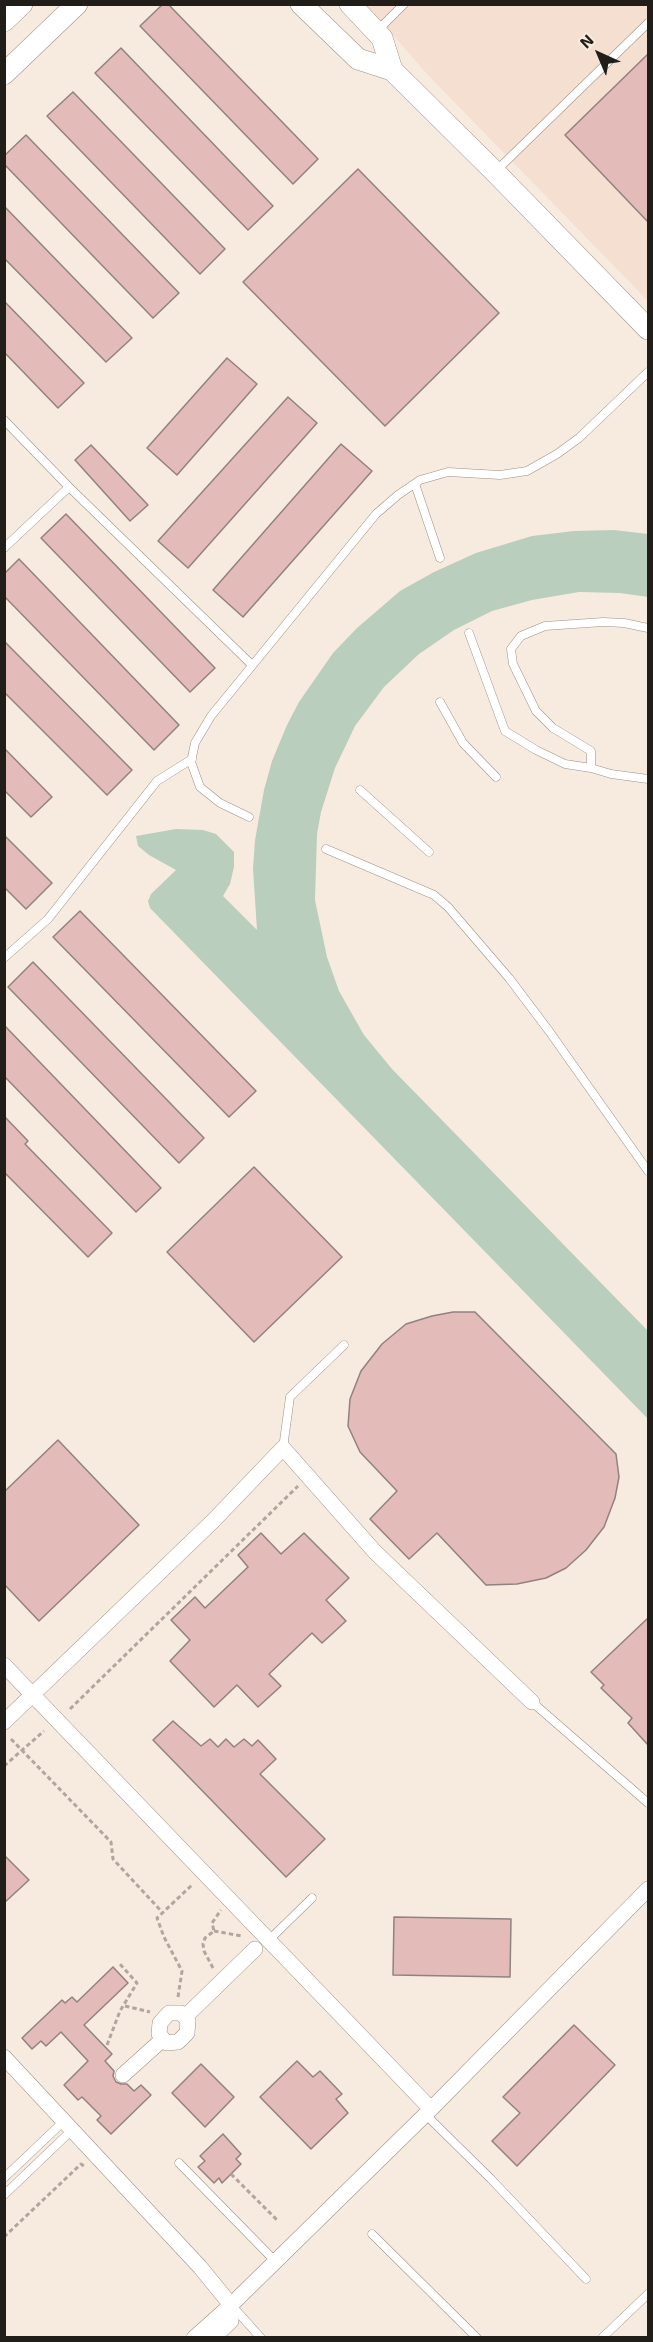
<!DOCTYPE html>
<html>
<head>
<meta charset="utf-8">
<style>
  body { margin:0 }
  #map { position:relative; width:653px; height:2342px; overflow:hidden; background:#f7ebdf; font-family:"Exo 2",sans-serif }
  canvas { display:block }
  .frame { position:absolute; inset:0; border:6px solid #211d19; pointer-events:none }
  .north { position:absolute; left:569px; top:24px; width:60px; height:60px; -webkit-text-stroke:4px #f7ebdf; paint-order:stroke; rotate:316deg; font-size:16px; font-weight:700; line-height:24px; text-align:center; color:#211d19 }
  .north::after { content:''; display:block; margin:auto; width:21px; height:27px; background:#211d19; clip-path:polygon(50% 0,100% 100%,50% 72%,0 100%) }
</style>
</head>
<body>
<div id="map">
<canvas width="653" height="2342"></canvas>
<div class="frame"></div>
<div class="north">N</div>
</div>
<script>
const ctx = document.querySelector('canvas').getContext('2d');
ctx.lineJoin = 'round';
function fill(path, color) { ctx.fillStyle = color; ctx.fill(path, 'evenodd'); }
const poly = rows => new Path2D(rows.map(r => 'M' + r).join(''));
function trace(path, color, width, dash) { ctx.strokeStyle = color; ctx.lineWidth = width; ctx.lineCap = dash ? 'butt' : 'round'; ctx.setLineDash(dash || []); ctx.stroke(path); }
fill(poly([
  [367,5,648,5,648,301,427,74]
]), '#f4dfd1');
fill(poly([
  [614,530,648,534,648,597,620,593,579,592,532,600,492,611,454,630,419,654,384,687,355,726,335,768,321,812,317,834,315,900,327,957,339,991,364,1035,392,1069,648,1331,648,1419,150,908,148,901,151,894,176,870,149,855,138,846,136,836,176,829,203,830,216,834,234,852,234,867,230,884,223,896,257,930,253,869,255,840,264,790,272,761,287,725,299,702,333,653,357,628,400,591,434,572,476,553,532,536,574,531]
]), '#bacebd');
const building = poly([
  [163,4,168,4,318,159,293,184,140,26,163,4],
  [121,48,273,206,248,230,95,73,121,48],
  [648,54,648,222,565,135,648,54],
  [73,92,225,249,200,274,47,116,73,92],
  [26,135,179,293,153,318,4,164,4,156,26,135],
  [358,169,499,313,385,426,243,282,358,169],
  [4,206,132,338,106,362,4,258,4,206],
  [4,301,84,383,58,408,4,352,4,301],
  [227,358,257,384,177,475,147,448,227,358],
  [288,397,317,423,188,568,158,541,288,397],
  [341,444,372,471,243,617,213,590,341,444],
  [91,445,148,505,130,521,75,460,91,445],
  [66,514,215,668,190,692,41,538,66,514],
  [19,559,179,725,154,750,4,596,4,574,19,559],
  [4,641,132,770,107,795,4,692,4,641],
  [4,748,52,797,31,817,4,790,4,748],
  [4,835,52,883,26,909,4,887,4,835],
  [80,911,256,1091,229,1117,53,937,80,911],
  [33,962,204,1138,179,1163,8,987,33,962],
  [4,1025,161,1188,136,1212,4,1076,4,1025],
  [4,1116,28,1141,25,1144,112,1233,88,1257,4,1172,4,1116],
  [254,1167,342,1257,254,1342,167,1252,254,1167],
  [453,1312,475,1312,616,1454,619,1477,615,1498,604,1527,586,1550,566,1568,546,1578,517,1584,486,1585,437,1533,409,1559,370,1519,397,1491,360,1452,348,1426,350,1399,361,1371,382,1344,406,1324,432,1316,453,1312],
  [58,1440,139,1525,39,1621,4,1584,4,1492,58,1440],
  [261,1533,281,1554,304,1533,349,1578,326,1600,346,1621,322,1643,312,1633,269,1674,281,1686,258,1707,237,1685,214,1707,170,1661,190,1640,171,1620,195,1597,205,1608,248,1567,238,1555,261,1533],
  [648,1618,648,1745,628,1723,632,1718,601,1688,604,1685,591,1672,648,1618],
  [173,1721,201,1746,210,1739,218,1747,226,1739,234,1747,244,1739,252,1746,258,1740,276,1759,260,1774,325,1839,286,1877,153,1740,173,1721],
  [4,1855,29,1880,4,1903,4,1855],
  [394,1917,511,1919,510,1977,393,1975,394,1917],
  [113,1967,128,1983,84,2025,112,2054,105,2061,114,2071,113,2076,116,2082,121,2084,127,2084,134,2091,141,2085,151,2095,111,2134,97,2120,101,2116,82,2097,78,2100,64,2085,88,2061,61,2032,46,2046,41,2041,32,2049,22,2038,62,2000,65,2003,72,1997,77,2002,113,1967],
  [574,2025,615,2065,517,2166,492,2141,520,2113,503,2097,574,2025],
  [297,2061,313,2077,320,2071,342,2094,336,2099,348,2113,311,2149,260,2097,297,2061],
  [201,2064,234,2097,205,2127,172,2093,201,2064],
  [223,2134,241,2154,236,2159,241,2164,222,2183,219,2178,214,2183,198,2167,205,2161,200,2156,223,2134]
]);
fill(building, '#e3bbb9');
trace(building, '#928180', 1.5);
const lane = poly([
  [377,31,404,4],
  [496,171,648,23],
  [4,420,69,487,252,665],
  [415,484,440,558],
  [4,548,69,487],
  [469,633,505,731,536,750,565,764,591,768,611,774,648,779],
  [440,702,463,743,496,777],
  [591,768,591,751,553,728,536,711,513,664,511,649,521,636,545,626,603,622,624,623,648,628],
  [360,790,429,852],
  [249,817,220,803,200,787,191,762,195,743,211,716,376,514,398,495,420,480,448,472,500,475,527,471,557,454,579,438,648,372],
  [326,849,434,895,448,907,509,978,549,1031,648,1171],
  [4,958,48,919,157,781,192,759],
  [283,1448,290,1397,344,1345],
  [532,1702,648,1803],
  [269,1940,312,1898],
  [425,2114,491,2179,586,2279],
  [179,2163,275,2261],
  [4,2178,64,2121],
  [4,2195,72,2130],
  [372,2234,477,2338],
  [234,2308,261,2338],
  [602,2338,648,2294]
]);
const street = poly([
  [4,1665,431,2109],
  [4,1722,213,1521,283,1448,375,1552,532,1702],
  [163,2039,167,2043,178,2042,187,2033,188,2021,185,2017],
  [4,2057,200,2267,231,2305,231,2321,213,2338],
  [123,2075,163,2039,159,2034,160,2023,169,2013,181,2013,185,2017,255,1949],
  [194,2338,231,2305,431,2109,648,1889]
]);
const secondary = poly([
  [301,4,358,59,392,70,495,172,648,329],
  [350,4,382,38,392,70],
  [4,21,22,4],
  [4,74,77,4]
]);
trace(lane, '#9b9085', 9);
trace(street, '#9b9085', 16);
trace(secondary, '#9b9085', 22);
trace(poly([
  [70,1709,298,1486],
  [11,1739,111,1842,113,1859,163,1913],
  [4,1766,44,1731],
  [214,1931,242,1936],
  [213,1968,204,1951,203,1944,205,1938,214,1931,212,1923,221,1910],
  [178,1997,182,1971,164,1937,157,1918,193,1884],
  [125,2006,150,2012],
  [107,2045,120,2011,137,1983,119,1963],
  [231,2174,277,2220],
  [4,2237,81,2164,84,2166]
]), '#b0a69d', 3, [4.5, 3]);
trace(lane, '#fff', 8);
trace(street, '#fff', 15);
trace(secondary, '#fff', 21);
</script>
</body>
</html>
